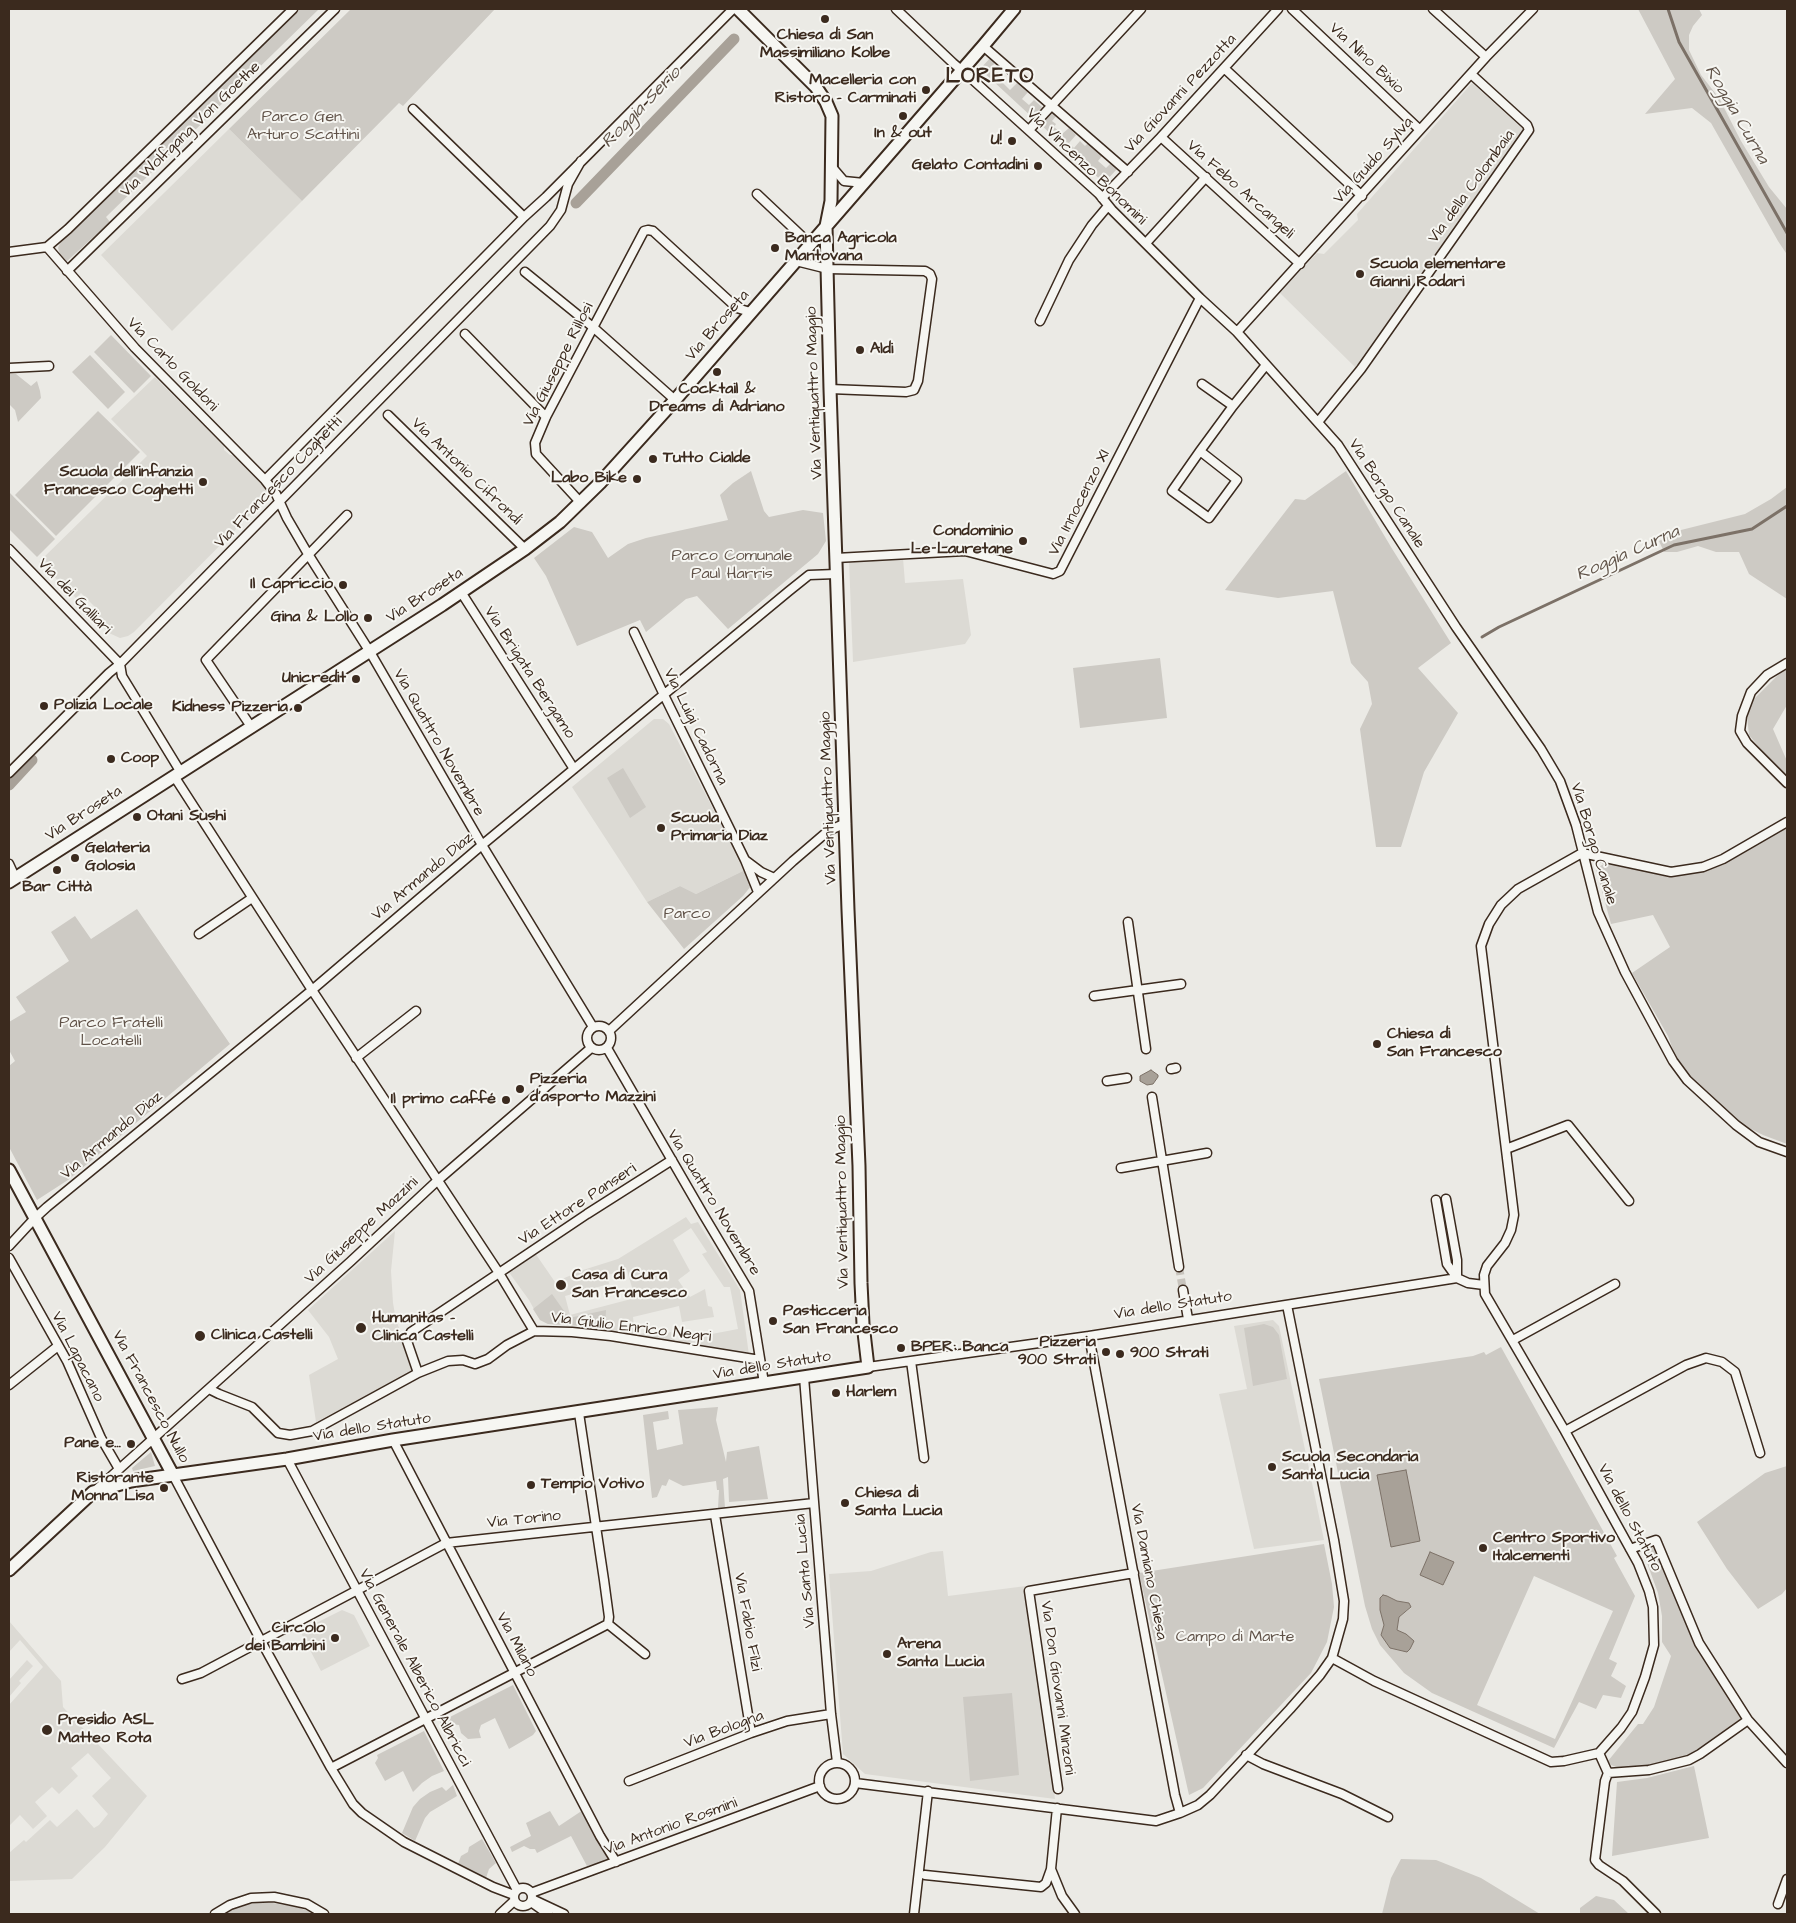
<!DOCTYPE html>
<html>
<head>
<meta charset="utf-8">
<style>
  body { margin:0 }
  #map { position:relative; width:1796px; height:1923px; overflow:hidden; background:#ebeae5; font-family:"Architects Daughter",sans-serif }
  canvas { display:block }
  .frame { position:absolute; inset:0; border:10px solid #3b2a1e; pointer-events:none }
</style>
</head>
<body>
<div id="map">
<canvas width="1796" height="1923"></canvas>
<div class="frame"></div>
</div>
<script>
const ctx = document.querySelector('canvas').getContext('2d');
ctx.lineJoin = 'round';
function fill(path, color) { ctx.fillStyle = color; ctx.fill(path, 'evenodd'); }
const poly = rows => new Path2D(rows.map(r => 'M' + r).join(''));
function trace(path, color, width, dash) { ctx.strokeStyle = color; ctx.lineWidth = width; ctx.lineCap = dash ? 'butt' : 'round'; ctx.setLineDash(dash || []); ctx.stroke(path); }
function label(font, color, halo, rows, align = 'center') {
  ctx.font = font + ' "Architects Daughter",sans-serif'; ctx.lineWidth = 4; ctx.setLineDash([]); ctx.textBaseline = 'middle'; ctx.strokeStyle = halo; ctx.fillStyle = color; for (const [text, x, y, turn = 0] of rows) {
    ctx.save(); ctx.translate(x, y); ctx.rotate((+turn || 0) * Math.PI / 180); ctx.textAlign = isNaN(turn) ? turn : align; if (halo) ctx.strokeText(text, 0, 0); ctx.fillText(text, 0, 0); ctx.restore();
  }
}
fill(poly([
  [1472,83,1524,130,1357,369,1280,293,1317,253,1324,254,1358,220,1357,214],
  [229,129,302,201,172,331,101,255],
  [155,377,224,446,224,450,230,455,235,455,266,487,268,497,134,632,128,636,120,638,109,633,94,618,97,609,81,593,76,598,39,562,147,456,111,419],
  [903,558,905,583,963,579,971,635,965,644,853,662,849,561],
  [654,719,663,719,669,724,745,870,696,894,680,886,647,902,572,787],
  [686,1217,691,1224,698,1222,740,1290,749,1355,632,1336,585,1326,548,1324,540,1320,529,1300,508,1271,535,1253,555,1282,583,1270,618,1259],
  [691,1228,707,1252,702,1254,724,1287,730,1287,738,1329,675,1341,671,1332,663,1334,660,1330,635,1335,633,1317,679,1306,682,1322,714,1317,712,1307,708,1306,705,1289,690,1297,678,1280,690,1271,673,1240],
  [627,1270,635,1298,570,1315,565,1296,609,1284,607,1275],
  [395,1231,391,1271,393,1303,396,1320,415,1370,316,1422,309,1375,338,1359,329,1337,308,1310],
  [1273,1320,1279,1326,1324,1540,1254,1549,1219,1394,1247,1389,1234,1326],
  [943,1551,948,1596,1026,1586,1055,1799,865,1774,843,1754,829,1574,871,1571,931,1552],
  [342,1610,354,1615,370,1646,321,1671,300,1631],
  [9,1621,61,1681,63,1707,147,1796,105,1847,72,1879,9,1881,9,1853,24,1840,26,1842,50,1820,57,1827,77,1809,94,1828,99,1825,108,1814,92,1796,111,1778,88,1753,71,1768,78,1776,59,1794,52,1787,35,1802,47,1816,46,1817,33,1829,20,1815,9,1826,9,1705,43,1667,20,1640,9,1652],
  [27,1660,33,1666,19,1681,21,1683,9,1697,9,1680]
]), '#dcdad4');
fill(poly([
  [299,9,319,9,106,217,110,222,66,262,60,254,58,248,60,243],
  [351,9,495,9,403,106,399,103,302,201,229,129],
  [1638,9,1699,9,1702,15,1693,26,1689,35,1689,50,1701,75,1719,98,1741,141,1769,187,1787,209,1787,259,1786,253,1778,241,1711,123,1692,108,1645,114,1675,79],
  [992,56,997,61,991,67,1001,75,998,78,1010,90,1020,80,1026,86,1024,88,1028,92,1022,99,1029,105,1034,100,1042,107,1033,118,980,69],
  [1053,110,1058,114,1052,121,1056,124,1054,127,1062,134,1069,128,1076,135,1069,143,1074,148,1080,141,1085,146,1090,141,1099,149,1097,151,1102,156,1098,161,1106,168,1111,163,1117,169,1104,183,1040,124],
  [111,335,151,376,134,393,94,352],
  [90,355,125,392,108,409,72,372],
  [9,374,16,374,31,386,37,381,40,391,41,398,18,422,15,410,9,404],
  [98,411,140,452,56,536,15,495],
  [751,471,764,511,769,517,803,510,823,513,826,541,818,554,728,629,697,596,686,599,646,632,640,620,577,646,546,576,534,558,574,527,592,532,608,558,628,544,646,538,728,520,720,495,733,483],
  [1346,471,1391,547,1451,643,1418,668,1458,713,1424,772,1401,847,1376,847,1360,729,1372,704,1368,682,1351,663,1333,591,1278,598,1225,590,1295,499,1305,500],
  [1787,487,1787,599,1749,574,1739,552,1716,552,1698,546,1677,552,1664,552,1659,541,1681,530,1745,514,1771,499],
  [9,492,55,539,37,557,9,529],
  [1160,658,1167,718,1080,728,1073,668],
  [1787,666,1787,705,1773,729,1787,761,1787,781,1749,735,1746,707],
  [623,768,646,807,630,818,607,778],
  [1787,828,1787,1144,1763,1135,1733,1120,1698,1088,1677,1061,1668,1036,1632,973,1670,947,1653,915,1611,924,1596,869,1605,863,1666,874,1683,875,1718,866,1758,842],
  [745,870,751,886,743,896,684,949,647,902,680,886,696,894],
  [137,909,230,1044,68,1180,37,1200,9,1147,9,1066,15,1061,9,1050,9,1022,26,1012,16,997,69,961,51,932,75,916,91,939],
  [552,1294,569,1318,606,1310,605,1330,585,1326,548,1324,540,1320,533,1309],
  [1264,1324,1273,1327,1279,1335,1287,1379,1253,1386,1244,1328],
  [1501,1347,1617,1556,1614,1558,1635,1596,1609,1659,1617,1663,1611,1676,1626,1686,1621,1698,1603,1695,1596,1709,1579,1702,1554,1748,1432,1693,1404,1673,1380,1645,1372,1629,1365,1606,1319,1379,1473,1356,1484,1352,1486,1355],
  [1534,1576,1613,1611,1555,1739,1477,1705],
  [1387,1596,1397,1601,1409,1603,1411,1608,1399,1617,1397,1631,1406,1634,1381,1635,1384,1625],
  [718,1407,716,1420,726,1462,727,1452,759,1446,768,1499,729,1502,728,1477,723,1479,725,1508,718,1508,719,1490,717,1490,716,1481,683,1486,669,1479,666,1486,662,1485,657,1497,652,1498,643,1415,668,1411,669,1419,653,1422,657,1450,683,1444,678,1410],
  [151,1452,155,1466,133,1471,132,1468],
  [1787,1466,1787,1588,1782,1594,1758,1609,1727,1569,1697,1522,1765,1473],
  [1324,1544,1332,1584,1334,1607,1327,1642,1311,1673,1203,1788,1189,1795,1139,1573],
  [1652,1547,1658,1553,1689,1625,1743,1717,1742,1721,1687,1756,1640,1767,1619,1768,1611,1765,1608,1761,1638,1724,1643,1724,1654,1707,1671,1656,1662,1642,1662,1616,1658,1593,1643,1552],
  [513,1685,536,1731,533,1735,509,1749,495,1718,481,1725,479,1731,481,1738,468,1739,461,1733,459,1725,451,1724,444,1728,440,1722],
  [1012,1693,1019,1775,970,1781,963,1697],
  [424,1731,444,1771,432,1776,422,1783,413,1792,403,1771,385,1781,375,1763,378,1758,377,1755],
  [1694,1766,1709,1838,1612,1856,1617,1782,1647,1778],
  [453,1785,457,1796,430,1812,425,1818,415,1841,402,1833,413,1807,420,1799,430,1792,442,1787,446,1791],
  [583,1810,611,1860,587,1866,571,1836,537,1853,535,1849,530,1849,524,1846,512,1852,510,1847,531,1836,526,1823,550,1811,559,1826],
  [482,1839,496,1863,489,1869,486,1878,458,1864,461,1856,468,1852,469,1847],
  [1401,1859,1436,1860,1481,1878,1540,1914,1382,1914,1391,1878],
  [1596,1896,1614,1900,1629,1914,1580,1914,1580,1908],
  [267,1902,296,1907,318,1914,222,1914,230,1909,246,1904]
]), '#cdcac4');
const water = poly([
  [1151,1070,1158,1075,1158,1077,1153,1084,1147,1085,1140,1081,1140,1076,1151,1070],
  [1406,1470,1420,1541,1391,1547,1377,1475,1406,1470],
  [1430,1552,1454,1562,1443,1585,1420,1575,1430,1552],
  [1383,1595,1387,1596,1397,1601,1409,1603,1411,1607,1399,1617,1397,1630,1406,1634,1414,1641,1410,1649,1407,1652,1390,1648,1381,1635,1384,1625,1380,1610,1380,1598,1383,1595]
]);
fill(water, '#a8a198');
trace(water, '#7c7167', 1);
trace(poly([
  [1668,9,1679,42,1787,233],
  [1482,637,1499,627,1674,545,1752,529,1787,506]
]), '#7c7167', 3);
trace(poly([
  [576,203,734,39],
  [9,785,32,760]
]), '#a8a198', 11);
trace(poly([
  [1179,1267,1183,1290]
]), '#c8c4bd', 8, [8, 4]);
const street = poly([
  [896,9,953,63,973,80,1099,194,1112,210,1200,298,1237,332,1338,445,1456,627,1541,749,1560,781,1576,825,1598,912,1625,972,1673,1061,1687,1080,1736,1125,1759,1142,1787,1152],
  [1292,9,1420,130],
  [1433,9,1486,57],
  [983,46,1128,172],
  [1224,68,1362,196],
  [413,109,524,217],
  [1029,130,1141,9],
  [1161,137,1300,264],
  [832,167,844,181,864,183],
  [757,194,810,244],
  [1102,198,1161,137,1278,9],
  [1146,243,1206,177],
  [47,247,135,348,265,480,276,494,287,518,308,554,370,652,482,845,593,1027],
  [47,247,68,229,293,9],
  [9,252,47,247],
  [796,261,828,269,925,271,930,274,932,279,918,381,914,390,906,392,830,389],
  [67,271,335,9],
  [525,272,594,328,675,400],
  [1040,321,1069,260,1092,225,1108,206],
  [1237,332,1486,57,1533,9],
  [465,334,546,417],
  [9,368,49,366],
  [1202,384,1233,406],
  [388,415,525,549],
  [1318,422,1361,369,1529,130,1527,125,1471,74],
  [1200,451,1237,480,1209,518,1172,491,1200,451,1233,406,1266,365],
  [265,480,524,217,546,197,733,9],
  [581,503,536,454,535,443,546,417,644,231,648,230,653,231,737,308,750,312],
  [9,549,120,664],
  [836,558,965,551,1053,574,1060,571,1200,298],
  [461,592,574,769],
  [634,632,664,695,745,860,758,892],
  [1787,663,1767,675,1751,692,1742,716,1740,731,1747,743,1787,783],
  [120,664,122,676,180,771],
  [252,728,206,660,347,515],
  [9,773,109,673,120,664,550,226,561,210,568,184,581,161],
  [174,776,312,990,499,1273,534,1331],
  [1582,853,1671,872,1703,867,1723,859,1787,822],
  [745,860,761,872,774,878],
  [9,864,15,877],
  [1128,922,1146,1049],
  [199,934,252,898],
  [1094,996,1181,984],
  '587 1038a12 12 0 1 1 24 0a12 12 0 1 1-24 0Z',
  [609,1031,793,861,828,831,846,823],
  [607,1048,703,1214,749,1291,764,1383],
  [356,1058,416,1011],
  [1171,1069,1176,1068],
  [1107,1081,1127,1078],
  [1152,1097,1179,1267],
  [1506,1149,1568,1125,1629,1201],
  [1121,1168,1207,1153],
  [1436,1200,1447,1264,1457,1278,1457,1260,1446,1199],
  [9,1246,35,1218,47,1207,312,990,482,845,789,591,809,575,836,574],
  [9,1258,67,1361,101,1438,119,1469],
  [1183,1290,1188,1319],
  [1089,1336,1175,1795,1180,1813],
  [1513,1340,1615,1284],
  [911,1361,924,1458],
  [868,1367,1089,1336,1457,1278,1468,1283,1484,1285],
  [418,1373,407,1341,411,1332,587,1214,672,1160],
  [804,1377,831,1714,837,1762],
  [9,1385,58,1346],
  [209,1389,219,1394,252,1407,278,1433,290,1435,312,1431,418,1373,448,1361,463,1360,475,1364,488,1359,507,1345,534,1331,572,1332,611,1336,760,1360],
  [579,1413,604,1580,609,1617,608,1624,645,1654],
  [1565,1431,1686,1365,1706,1358,1722,1362,1735,1372,1760,1453],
  [393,1440,600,1836,616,1862],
  [287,1459,517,1890],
  [173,1475,261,1641,331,1768,353,1804,362,1813,404,1842,493,1887,514,1895],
  [97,1489,350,1262,437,1181,591,1048],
  [715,1515,751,1733],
  [1332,1658,1374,1681,1551,1762,1564,1761,1599,1753,1621,1728,1632,1712,1645,1677,1654,1645,1653,1607,1649,1591,1638,1563,1565,1431,1485,1294,1484,1275,1487,1266,1505,1243,1511,1230,1514,1215,1481,946,1489,924,1501,905,1518,889,1582,853],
  [182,1679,201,1673,446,1543,814,1503],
  [1748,1720,1787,1763],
  [1599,1753,1608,1773,1649,1770,1689,1760,1700,1754,1748,1720,1699,1643,1656,1540,1630,1549],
  [1246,1755,1263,1764,1342,1794,1388,1817],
  '819 1781a18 18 0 1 1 36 0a18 18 0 1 1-36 0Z',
  [331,1768,608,1624],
  [1608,1773,1605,1781,1595,1860,1599,1865,1623,1881,1656,1914],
  [629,1781,751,1733,787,1721,831,1714],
  [855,1783,1156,1821,1180,1813,1198,1805,1210,1795,1290,1709,1320,1675,1332,1658,1343,1619,1344,1601,1334,1540,1287,1305],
  [1058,1789,1029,1591,1134,1573],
  [1057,1808,1051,1869,1062,1896,1075,1914],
  [925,1875,1041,1887,1046,1883,1051,1869],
  '514 1897a9 9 0 1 1 18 0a9 9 0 1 1-18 0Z',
  [531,1893,820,1786],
  [532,1899,564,1914],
  [531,1902,548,1914],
  [1778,1904,1787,1879],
  [215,1914,230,1905,251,1898,274,1897,307,1904,324,1914],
  [500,1914,514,1901],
  [914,1914,928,1791]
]);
const secondary = poly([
  [9,882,442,605,525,549,560,522,600,483,675,400,983,46,1014,9],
  [9,1170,173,1475],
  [9,1570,93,1492,131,1481,287,1459,393,1440,868,1367,863,1324,861,1283,859,1166,848,910,830,389,826,226,831,201,832,116,826,102,816,87,738,9]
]);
trace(street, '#3b2a1e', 11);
trace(secondary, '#3b2a1e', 15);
trace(street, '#f6f6f2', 8);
trace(secondary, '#f6f6f2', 11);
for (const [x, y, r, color] of [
  [825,19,5,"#3b2a1e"],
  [926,90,5,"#3b2a1e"],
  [903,116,5,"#3b2a1e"],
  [1012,141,5,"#3b2a1e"],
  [1038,166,5,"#3b2a1e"],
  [775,248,5,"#3b2a1e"],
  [1360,274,5,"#3b2a1e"],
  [860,350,5,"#3b2a1e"],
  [717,372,5,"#3b2a1e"],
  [653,459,5,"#3b2a1e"],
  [637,479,5,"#3b2a1e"],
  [203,482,5,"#3b2a1e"],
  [1023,541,5,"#3b2a1e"],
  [343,585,5,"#3b2a1e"],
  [368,618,5,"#3b2a1e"],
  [356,679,5,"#3b2a1e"],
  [44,706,5,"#3b2a1e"],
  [298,708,5,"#3b2a1e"],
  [111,759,5,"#3b2a1e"],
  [137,817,5,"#3b2a1e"],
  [661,828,5,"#3b2a1e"],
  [75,858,5,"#3b2a1e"],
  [57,870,5,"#3b2a1e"],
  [1377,1044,5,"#3b2a1e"],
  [520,1089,5,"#3b2a1e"],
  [506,1100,5,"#3b2a1e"],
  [561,1285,6,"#3b2a1e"],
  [773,1321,5,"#3b2a1e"],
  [361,1328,6,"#3b2a1e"],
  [200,1336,6,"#3b2a1e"],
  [901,1348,5,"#3b2a1e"],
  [1106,1352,5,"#3b2a1e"],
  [1120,1354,5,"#3b2a1e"],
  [836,1393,5,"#3b2a1e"],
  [131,1444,5,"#3b2a1e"],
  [1272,1467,5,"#3b2a1e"],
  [531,1485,5,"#3b2a1e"],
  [164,1488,5,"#3b2a1e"],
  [845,1503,5,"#3b2a1e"],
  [1483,1548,5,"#3b2a1e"],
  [335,1638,5,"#3b2a1e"],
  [887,1654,5,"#3b2a1e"],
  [47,1730,6,"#3b2a1e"]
]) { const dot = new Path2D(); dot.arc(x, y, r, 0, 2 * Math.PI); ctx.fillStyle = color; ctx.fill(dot); trace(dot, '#f6f6f2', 2); }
label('bold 16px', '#3b2a1e', '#f6f6f2', [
  ["Chiesa di San",825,36,"center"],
  ["Massimiliano Kolbe",825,54,"center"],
  ["Macelleria con",916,81,"right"],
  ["Ristoro - Carminati",916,99,"right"],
  ["In & out",903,134,"center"],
  ["U!",1002,141,"right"],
  ["Gelato Contadini",1028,166,"right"],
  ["Banca Agricola",785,239],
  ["Mantovana",785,257],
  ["Scuola elementare",1370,265],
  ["Gianni Rodari",1370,283],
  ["Aldi",870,350],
  ["Cocktail &",717,390,"center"],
  ["Dreams di Adriano",717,408,"center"],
  ["Tutto Cialde",663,459],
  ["Scuola dell'infanzia",193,473,"right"],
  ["Francesco Coghetti",193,491,"right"],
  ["Labo Bike",627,479,"right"],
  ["Condominio",1013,532,"right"],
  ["Le Lauretane",1013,550,"right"],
  ["Il Capriccio",333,585,"right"],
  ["Gina & Lollo",358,618,"right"],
  ["Unicredit",346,679,"right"],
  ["Polizia Locale",54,706],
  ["Kidness Pizzeria",288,708,"right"],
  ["Coop",121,759],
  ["Otani Sushi",147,817],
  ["Scuola",671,819],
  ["Primaria Diaz",671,837],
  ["Gelateria",85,849],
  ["Golosia",85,867],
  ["Bar Città",57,888,"center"],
  ["Chiesa di",1387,1035],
  ["San Francesco",1387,1053],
  ["Pizzeria",530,1080],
  ["d'asporto Mazzini",530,1098],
  ["Il primo caffé",496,1100,"right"],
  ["Casa di Cura",572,1276],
  ["San Francesco",572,1294],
  ["Pasticceria",783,1312],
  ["San Francesco",783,1330],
  ["Humanitas -",372,1319],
  ["Clinica Castelli",372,1337],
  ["Clinica Castelli",211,1336],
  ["Pizzeria",1096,1343,"right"],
  ["900 Strati",1096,1361,"right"],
  ["BPER: Banca",911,1348],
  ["900 Strati",1130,1354],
  ["Harlem",846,1393],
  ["Pane e...",121,1444,"right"],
  ["Scuola Secondaria",1282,1458],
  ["Santa Lucia",1282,1476],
  ["Ristorante",154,1479,"right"],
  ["Monna Lisa",154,1497,"right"],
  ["Tempio Votivo",541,1485],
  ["Chiesa di",855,1494],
  ["Santa Lucia",855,1512],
  ["Centro Sportivo",1493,1539],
  ["Italcementi",1493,1557],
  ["Circolo",325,1629,"right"],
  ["dei Bambini",325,1647,"right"],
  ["Arena",897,1645],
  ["Santa Lucia",897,1663],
  ["Presidio ASL",58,1721],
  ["Matteo Rota",58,1739]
], 'left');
label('16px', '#3b2a1e', '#f6f6f2', [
  ["Via Nino Bixio",1366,59,43],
  ["Via Giovanni Pezzotta",1181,94,-47],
  ["Via Wolfgang Von Goethe",191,130,-44],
  ["Via Guido Sylva",1374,161,-48],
  ["Via Vincenzo Bonomini",1086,167,44],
  ["Via della Colombaia",1472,187,-54],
  ["Via Febo Arcangeli",1240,190,42],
  ["Via Broseta",718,326,-49],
  ["Via Carlo Goldoni",172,365,46],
  ["Via Giuseppe Rillosi",559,365,-63],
  ["Via Ventiquattro Maggio",815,393,-92],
  ["Via Antonio Cifrondi",466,472,44],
  ["Via Francesco Coghetti",279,483,-46],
  ["Via Borgo Canale",1386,494,57],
  ["Via Innocenzo XI",1080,503,-63],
  ["Via Broseta",425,596,-33],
  ["Via dei Galliari",74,597,46],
  ["Via Brigata Bergamo",529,673,57],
  ["Via Luigi Cadorna",695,727,64],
  ["Via Quattro Novembre",438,743,60],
  ["Via Ventiquattro Maggio",829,798,-92],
  ["Via Broseta",84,814,-33],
  ["Via Borgo Canale",1593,844,73],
  ["Via Armando Diaz",423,877,-40],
  ["Via Armando Diaz",112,1136,-40],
  ["Via Ventiquattro Maggio",843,1202,-91],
  ["Via Quattro Novembre",713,1203,59],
  ["Via Ettore Panseri",578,1205,-33],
  ["Via Giuseppe Mazzini",362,1231,-43],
  ["Via dello Statuto",1173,1306,-9],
  ["Via Giulio Enrico Negri",631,1328,7],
  ["Via Lapacano",77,1357,63],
  ["Via dello Statuto",772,1366,-9],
  ["Via Francesco Nullo",150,1397,62],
  ["Via dello Statuto",372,1428,-9],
  ["Via dello Statuto",1629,1518,62],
  ["Via Torino",524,1520,-6],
  ["Via Santa Lucia",806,1571,-95],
  ["Via Damiano Chiesa",1148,1572,79],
  ["Via Fabio Filzi",747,1622,80],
  ["Via Milano",516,1645,62],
  ["Via Generale Alberico Albricci",414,1668,62],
  ["Via Don Giovanni Minzoni",1057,1688,82],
  ["Via Bologna",724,1730,-20],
  ["Via Antonio Rosmini",671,1827,-20]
]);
label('16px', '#605248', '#f6f6f2', [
  ["Parco Gen.",303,118],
  ["Arturo Scattini",303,136],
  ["Parco Comunale",732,557],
  ["Paul Harris",732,575],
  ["Parco",687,915],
  ["Parco Fratelli",111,1024],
  ["Locatelli",111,1042],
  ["Campo di Marte",1235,1638]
]);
label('italic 18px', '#615449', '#f6f6f2', [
  ["Roggia Serio",642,108,-46],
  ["Roggia Curna",1736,115,60],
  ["Roggia Curna",1628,554,-24]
]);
ctx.letterSpacing = '1px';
label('bold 21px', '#3b2a1e', '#f6f6f2', [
  ["LORETO",990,78]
]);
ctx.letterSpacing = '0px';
</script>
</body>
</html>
